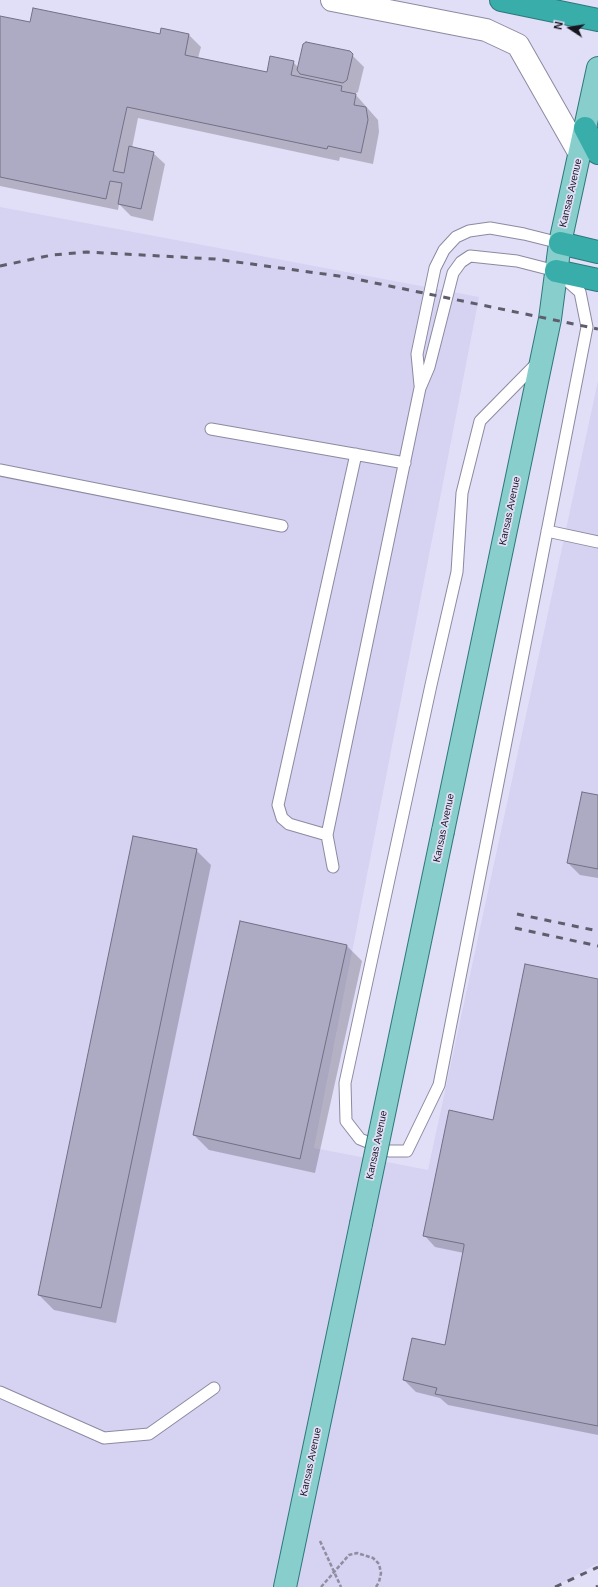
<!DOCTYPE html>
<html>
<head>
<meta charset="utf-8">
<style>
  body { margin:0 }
  #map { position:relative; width:598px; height:1587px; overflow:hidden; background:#e1def7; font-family:Helvetica,sans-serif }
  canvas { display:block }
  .north { position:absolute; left:550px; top:8px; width:40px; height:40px; -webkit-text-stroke:3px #e1def7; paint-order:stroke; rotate:282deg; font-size:11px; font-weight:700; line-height:16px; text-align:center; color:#17161e }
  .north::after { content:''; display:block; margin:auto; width:14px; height:18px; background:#17161e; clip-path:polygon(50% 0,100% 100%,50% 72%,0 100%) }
</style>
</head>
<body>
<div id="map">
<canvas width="598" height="1587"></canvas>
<div class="north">N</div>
</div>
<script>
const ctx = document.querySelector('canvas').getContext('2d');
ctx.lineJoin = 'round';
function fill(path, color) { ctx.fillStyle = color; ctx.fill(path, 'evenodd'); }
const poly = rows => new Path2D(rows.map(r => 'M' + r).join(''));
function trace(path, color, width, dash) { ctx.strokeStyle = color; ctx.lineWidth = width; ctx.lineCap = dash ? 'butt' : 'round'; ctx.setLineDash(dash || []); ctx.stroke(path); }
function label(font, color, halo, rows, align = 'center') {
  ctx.font = font + ' Helvetica,sans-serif'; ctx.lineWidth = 3.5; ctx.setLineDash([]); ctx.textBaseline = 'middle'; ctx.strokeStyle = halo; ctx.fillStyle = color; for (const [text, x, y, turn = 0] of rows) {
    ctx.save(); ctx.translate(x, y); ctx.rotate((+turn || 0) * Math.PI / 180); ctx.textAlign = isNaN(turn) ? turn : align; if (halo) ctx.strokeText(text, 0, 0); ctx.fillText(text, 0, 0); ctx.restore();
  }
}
fill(poly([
  [0,207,479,297,314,1148,428,1170,598,381,598,1563,555,1587,0,1587]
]), '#d5d2f2');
fill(poly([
  [0,17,31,23,160,35,162,30,189,35,201,47,198,58,267,73,293,62,299,68,349,52,364,67,358,92,355,94,378,120,379,132,373,164,340,157,339,161,138,118,132,148,153,153,165,164,153,221,131,216,119,204,118,210,0,186],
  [598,796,598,878,580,875,568,863],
  [196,850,211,865,116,1323,54,1310,39,1295],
  [241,922,347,946,362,961,315,1173,209,1150,194,1135],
  [598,980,598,1435,448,1405,440,1398,416,1392,404,1380,445,1346,464,1253,435,1247,424,1235,493,1121]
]), '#0003');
const building = poly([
  [33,8,160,34,161,28,189,34,185,55,267,72,270,56,294,61,291,75,342,86,341,91,356,94,354,105,366,107,368,120,361,153,328,146,327,149,127,107,113,171,124,173,129,146,154,152,141,209,118,204,122,183,110,181,106,199,0,177,0,16,30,22,33,8],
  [306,42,350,51,353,54,347,80,343,83,300,74,297,70,303,44,306,42],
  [582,792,598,795,598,869,567,863,582,792],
  [133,836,197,849,101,1308,38,1295,133,836],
  [240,921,347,945,300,1159,193,1135,240,921],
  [525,964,598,979,598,1426,435,1394,437,1388,403,1380,412,1338,445,1345,464,1246,464,1244,423,1236,449,1110,493,1120,525,964]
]);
fill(building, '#adabc3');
trace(building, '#727086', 1);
const lane = poly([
  [420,385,417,354,435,268,444,250,456,237,469,231,490,228,524,234,560,243],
  [211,429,405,463],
  [0,470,282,526],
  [547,531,598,542],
  [327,835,289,824,282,818,278,805,356,454],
  [333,867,327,835,420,388,429,367,453,273,461,262,470,256,517,261,556,271,580,292,587,327,439,1085,407,1151,389,1151,360,1139,346,1121,345,1083,431,685,457,572,462,493,480,421,538,362],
  [0,1392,104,1438,149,1434,214,1388]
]);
const secondary = poly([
  [332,0,486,30,518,45,580,154]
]);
const primary = poly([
  [443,831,550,319,560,243,598,68],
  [285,1587,361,1224]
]);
const highway = poly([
  [501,0,598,20],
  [585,128,598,153],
  [560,243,598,252],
  [556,271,598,280]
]);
trace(lane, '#8c8aa1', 13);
trace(secondary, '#8c8aa1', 24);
trace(primary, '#2d7879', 24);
trace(highway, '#2d7879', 24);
trace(poly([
  [320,1541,341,1587],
  [376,1587,379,1582]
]), '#8f8d9f', 2.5, [4, 2]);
trace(lane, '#fff', 11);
trace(secondary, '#fff', 22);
trace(primary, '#88cecc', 22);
trace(highway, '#39adaa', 22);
trace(poly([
  [0,266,52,255,87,252,215,259,346,277,598,329],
  [517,914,598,931],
  [515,928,598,946],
  [555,1587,598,1567],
  [596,1587,598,1586]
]), '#5f5d6b', 3, [7, 7]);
const primaryBridge = poly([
  [361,1224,443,831]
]);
trace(primaryBridge, '#2d7879', 24, []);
trace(poly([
  [321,1587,349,1555,357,1553,373,1558,379,1564,381,1573,379,1582]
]), '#8f8d9f', 2.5, [4, 2]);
trace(primaryBridge, '#88cecc', 22);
label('10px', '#17161e', '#e1def7', [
  ["Kansas Avenue",571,193,-77],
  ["Kansas Avenue",510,511,-78],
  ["Kansas Avenue",444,828,-78],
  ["Kansas Avenue",377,1145,-78],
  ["Kansas Avenue",311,1462,-78]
]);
</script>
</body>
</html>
